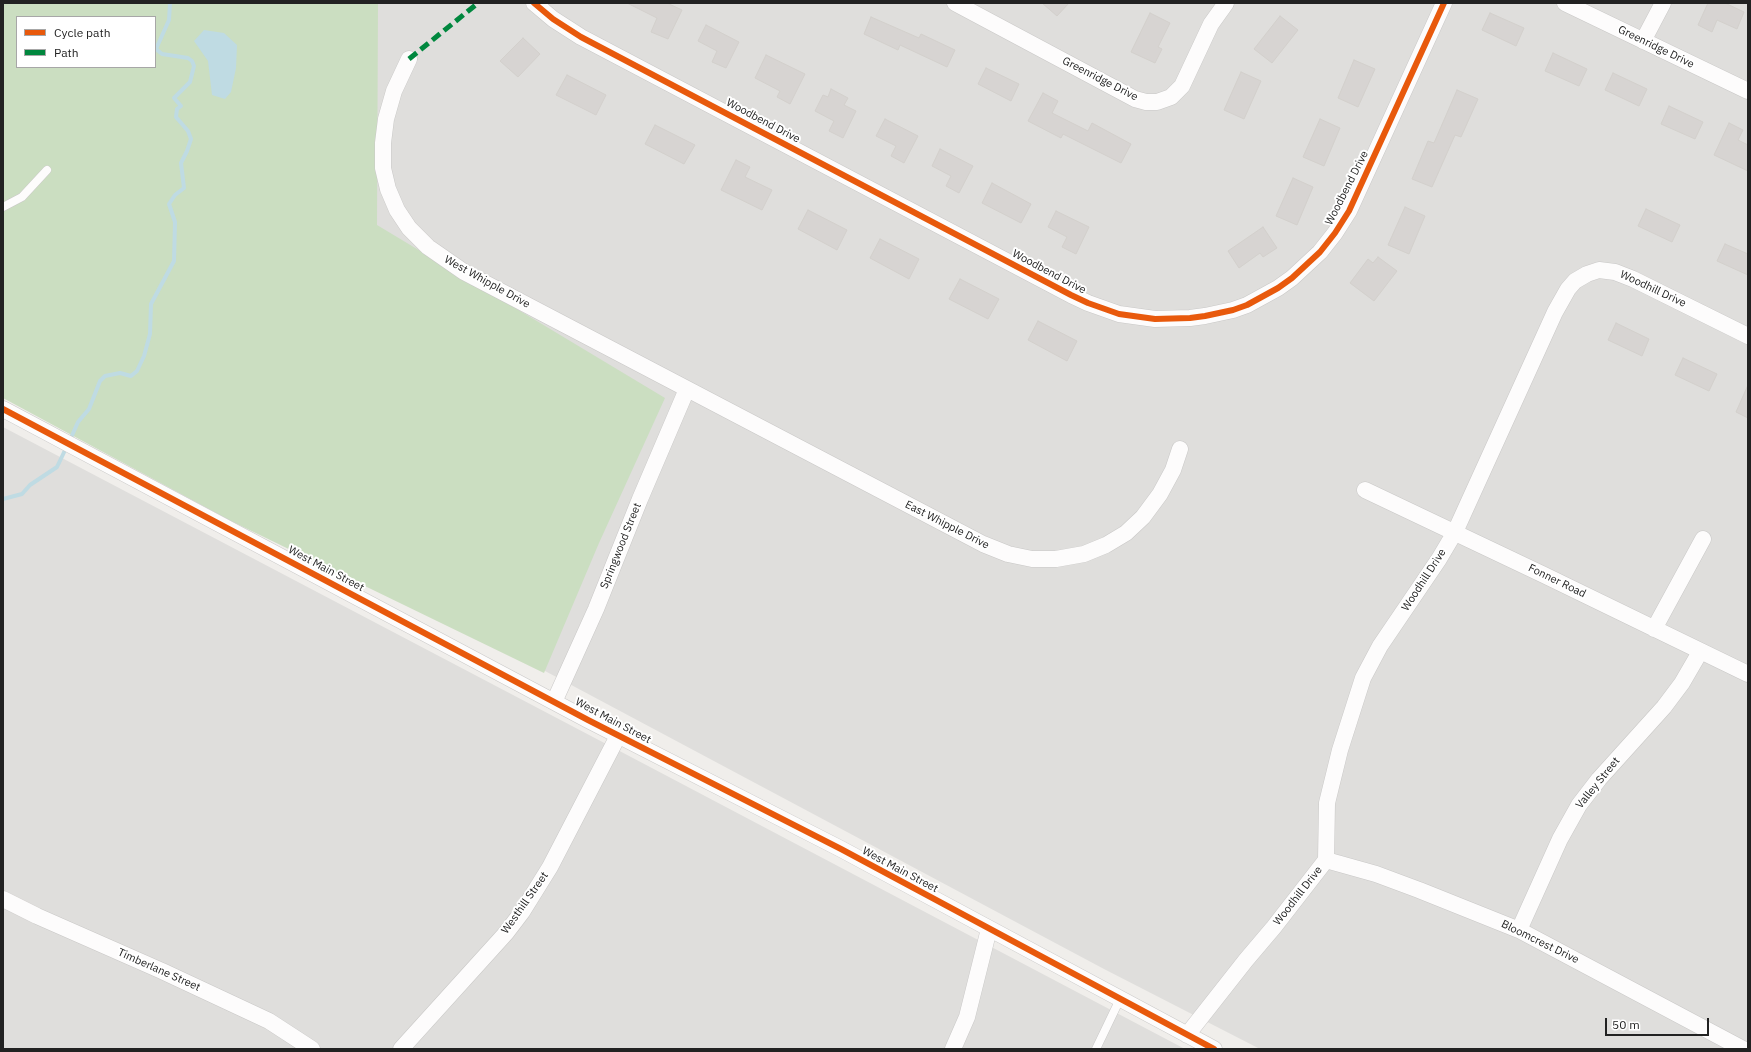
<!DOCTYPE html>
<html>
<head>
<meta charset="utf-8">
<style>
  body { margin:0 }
  #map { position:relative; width:1751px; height:1052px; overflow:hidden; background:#f0eeeb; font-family:"IBM Plex Sans",sans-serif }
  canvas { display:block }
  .frame { position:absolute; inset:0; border:4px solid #222; pointer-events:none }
  .legend { position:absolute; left:16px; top:16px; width:140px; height:52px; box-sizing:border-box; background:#fff; border:1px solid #a7a7a7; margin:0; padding:5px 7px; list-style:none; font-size:12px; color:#222 }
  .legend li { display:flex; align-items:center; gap:8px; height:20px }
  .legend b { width:20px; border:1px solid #a7a7a7 }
  .scale { position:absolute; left:1605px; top:1018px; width:104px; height:18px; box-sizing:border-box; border:2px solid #222; border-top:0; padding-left:5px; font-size:12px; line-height:14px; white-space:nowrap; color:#222; -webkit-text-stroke:3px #fff; paint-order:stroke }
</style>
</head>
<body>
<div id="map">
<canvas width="1751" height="1052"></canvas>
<div class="frame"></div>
<ul class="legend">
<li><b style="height:5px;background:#e8590c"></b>Cycle path</li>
<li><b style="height:5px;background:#00873e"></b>Path</li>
</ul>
<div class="scale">50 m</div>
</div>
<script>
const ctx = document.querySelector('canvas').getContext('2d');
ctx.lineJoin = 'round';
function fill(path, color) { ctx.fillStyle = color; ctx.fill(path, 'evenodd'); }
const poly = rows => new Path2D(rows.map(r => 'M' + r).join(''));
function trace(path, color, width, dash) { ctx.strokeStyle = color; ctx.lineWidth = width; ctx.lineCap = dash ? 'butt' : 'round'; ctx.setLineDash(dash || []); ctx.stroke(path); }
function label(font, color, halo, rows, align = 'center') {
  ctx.font = font + ' "IBM Plex Sans",sans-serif'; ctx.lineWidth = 4; ctx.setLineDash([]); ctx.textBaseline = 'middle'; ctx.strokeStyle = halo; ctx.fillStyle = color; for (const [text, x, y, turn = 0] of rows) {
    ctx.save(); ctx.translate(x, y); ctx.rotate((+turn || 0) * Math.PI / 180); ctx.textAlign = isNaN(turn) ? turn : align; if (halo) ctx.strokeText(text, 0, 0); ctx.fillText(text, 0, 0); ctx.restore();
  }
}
fill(poly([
  [3,3,1748,3,1748,1049,1260,1049,1104,969,3,382],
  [17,17,155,17,155,67,17,67],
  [3,427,631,757,1185,1049,3,1049]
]), '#dfdedc');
fill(poly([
  [3,3,378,3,377,225,665,398,599,543,544,673,231,521,3,398],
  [17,17,155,17,155,67,17,67]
]), '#cbdec1');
fill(poly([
  [204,30,224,33,237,45,236,68,231,92,225,99,212,95,208,61,194,41]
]), '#bfdbe3');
trace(poly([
  [70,440,78,422,89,409,100,381,105,376,120,373,131,376,137,371,144,356,150,334,151,304,174,261,175,222,169,204,175,195,184,188,181,163,187,151,191,139,188,131,176,117,177,109,181,106,174,98,190,82,194,66,192,61,188,58,162,54,156,49,169,20,170,3],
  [3,499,22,494,30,485,57,467,67,446]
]), '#bfdbe3', 4);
const building = poly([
  [627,3,667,3,682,10,668,39,651,32,657,18,627,3],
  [1042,3,1069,3,1057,16,1042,3],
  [1708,3,1725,3,1744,12,1737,29,1717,20,1712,32,1698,25,1708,3],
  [1150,13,1170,23,1158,47,1162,49,1155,63,1131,52,1150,13],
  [1490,13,1524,28,1516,46,1482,30,1490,13],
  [1280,16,1298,30,1272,63,1254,49,1280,16],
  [871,17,919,38,921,34,955,50,947,67,900,45,898,50,864,34,871,17],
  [706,25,739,42,726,68,712,62,717,51,698,41,706,25],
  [523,38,540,54,518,77,500,61,523,38],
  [1553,53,1587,69,1579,86,1545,71,1553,53],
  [766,55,805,74,790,104,777,97,780,91,755,78,766,55],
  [1354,60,1375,69,1358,107,1338,98,1354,60],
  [986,68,1019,84,1011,101,978,84,986,68],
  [1241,72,1261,81,1244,119,1224,110,1241,72],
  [1613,73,1647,89,1639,106,1605,90,1613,73],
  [567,75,606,95,596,115,556,95,567,75],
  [831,89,848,98,844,105,856,111,843,138,829,131,834,121,815,111,823,95,828,97,831,89],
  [1457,90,1478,99,1461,137,1455,135,1432,187,1412,179,1428,141,1434,143,1457,90],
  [1043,93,1058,101,1052,113,1088,131,1092,123,1131,144,1121,163,1063,134,1061,138,1028,121,1043,93],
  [1669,106,1703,122,1695,139,1661,124,1669,106],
  [885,119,918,136,904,163,891,156,896,146,876,136,885,119],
  [1320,119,1340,128,1324,166,1303,157,1320,119],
  [1729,123,1743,130,1738,140,1748,145,1748,171,1714,155,1729,123],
  [655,125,695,145,684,164,645,144,655,125],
  [940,149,973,166,959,193,946,186,951,176,932,166,940,149],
  [736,160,750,167,745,177,772,190,762,210,721,190,736,160],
  [1293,178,1313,187,1297,225,1276,216,1293,178],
  [992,183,1031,204,1021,223,982,203,992,183],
  [1405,207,1425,216,1409,254,1388,245,1405,207],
  [1646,209,1680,225,1672,242,1638,226,1646,209],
  [808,210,847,230,837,250,798,229,808,210],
  [1056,211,1089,227,1076,254,1062,247,1067,237,1048,227,1056,211],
  [1263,227,1277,248,1263,257,1260,253,1239,268,1228,251,1263,227],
  [880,239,919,259,909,279,870,258,880,239],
  [1725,244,1748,254,1748,275,1717,261,1725,244],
  [1378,257,1397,271,1374,301,1350,283,1368,259,1373,263,1378,257],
  [960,279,999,299,988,319,949,299,960,279],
  [1038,321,1077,341,1067,361,1028,340,1038,321],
  [1616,323,1649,339,1642,356,1608,340,1616,323],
  [1683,358,1717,374,1709,391,1675,375,1683,358],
  [1748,385,1748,418,1736,412,1748,385]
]);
fill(building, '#d7d4d2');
trace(building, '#d3d0cc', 1);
const lane = poly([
  [3,207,22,197,47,170],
  [1096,1049,1120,999]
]);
const street = poly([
  [534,3,553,19,581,37,1071,295,1088,303,1119,314,1155,319,1190,318,1205,316,1233,310,1247,305,1278,288,1292,278,1320,252,1335,233,1349,211,1444,3],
  [955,3,1135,99,1146,102,1157,102,1171,97,1182,86,1211,24,1226,3],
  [1565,3,1748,91],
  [1643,41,1663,3],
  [409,59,394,91,386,119,383,143,383,168,388,189,397,210,409,228,428,247,464,272,983,544,1008,554,1032,559,1056,559,1084,554,1106,545,1126,533,1143,517,1160,494,1173,470,1180,449],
  [3,409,588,720,841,849,1214,1049],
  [1365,490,1544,575,1748,674],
  [1654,629,1703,539],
  [554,702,596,609,640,499,687,389],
  [1326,860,1376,874,1419,890,1519,930,1743,1049],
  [3,899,37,916,162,971,269,1021,312,1049],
  [1519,930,1560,839,1579,805,1599,779,1664,707,1682,683,1700,652],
  [1187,1035,1246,960,1274,927,1326,860,1327,803,1340,750,1363,678,1380,646,1439,559,1455,532,1555,312,1568,289,1575,281,1587,274,1599,270,1615,272,1633,279,1748,336],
  [401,1049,506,933,522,912,550,867,618,736],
  [953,1049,967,1017,989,929]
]);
trace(lane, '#c9c8c7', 9);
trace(street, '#c9c8c7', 17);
trace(lane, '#fdfcfc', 8);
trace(street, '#fdfcfc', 16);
trace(poly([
  [409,59,478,3]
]), '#00873e', 5, [10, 5]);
trace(poly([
  [534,3,553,19,581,37,1071,295,1088,303,1119,314,1155,319,1190,318,1205,316,1233,310,1247,305,1278,288,1292,278,1320,252,1335,233,1349,211,1444,3],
  [3,409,588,720,841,849,1214,1049]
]), '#e8590c', 6);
label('11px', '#222', '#fff', [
  ["Greenridge Drive",1656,47,26],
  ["Greenridge Drive",1100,79,27],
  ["Woodbend Drive",763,121,28],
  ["Woodbend Drive",1347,188,-63],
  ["Woodbend Drive",1049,272,28],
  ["West Whipple Drive",487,282,29],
  ["Woodhill Drive",1653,289,25],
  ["East Whipple Drive",947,525,27],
  ["Springwood Street",621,546,-68],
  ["West Main Street",326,569,28],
  ["Woodhill Drive",1424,580,-57],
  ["Fonner Road",1557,581,26],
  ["West Main Street",613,721,28],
  ["Valley Street",1598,783,-51],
  ["West Main Street",900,870,28],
  ["Woodhill Drive",1298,896,-52],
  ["Westhill Street",525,903,-55],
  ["Bloomcrest Drive",1540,942,26],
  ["Timberlane Street",159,970,24]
]);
</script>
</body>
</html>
